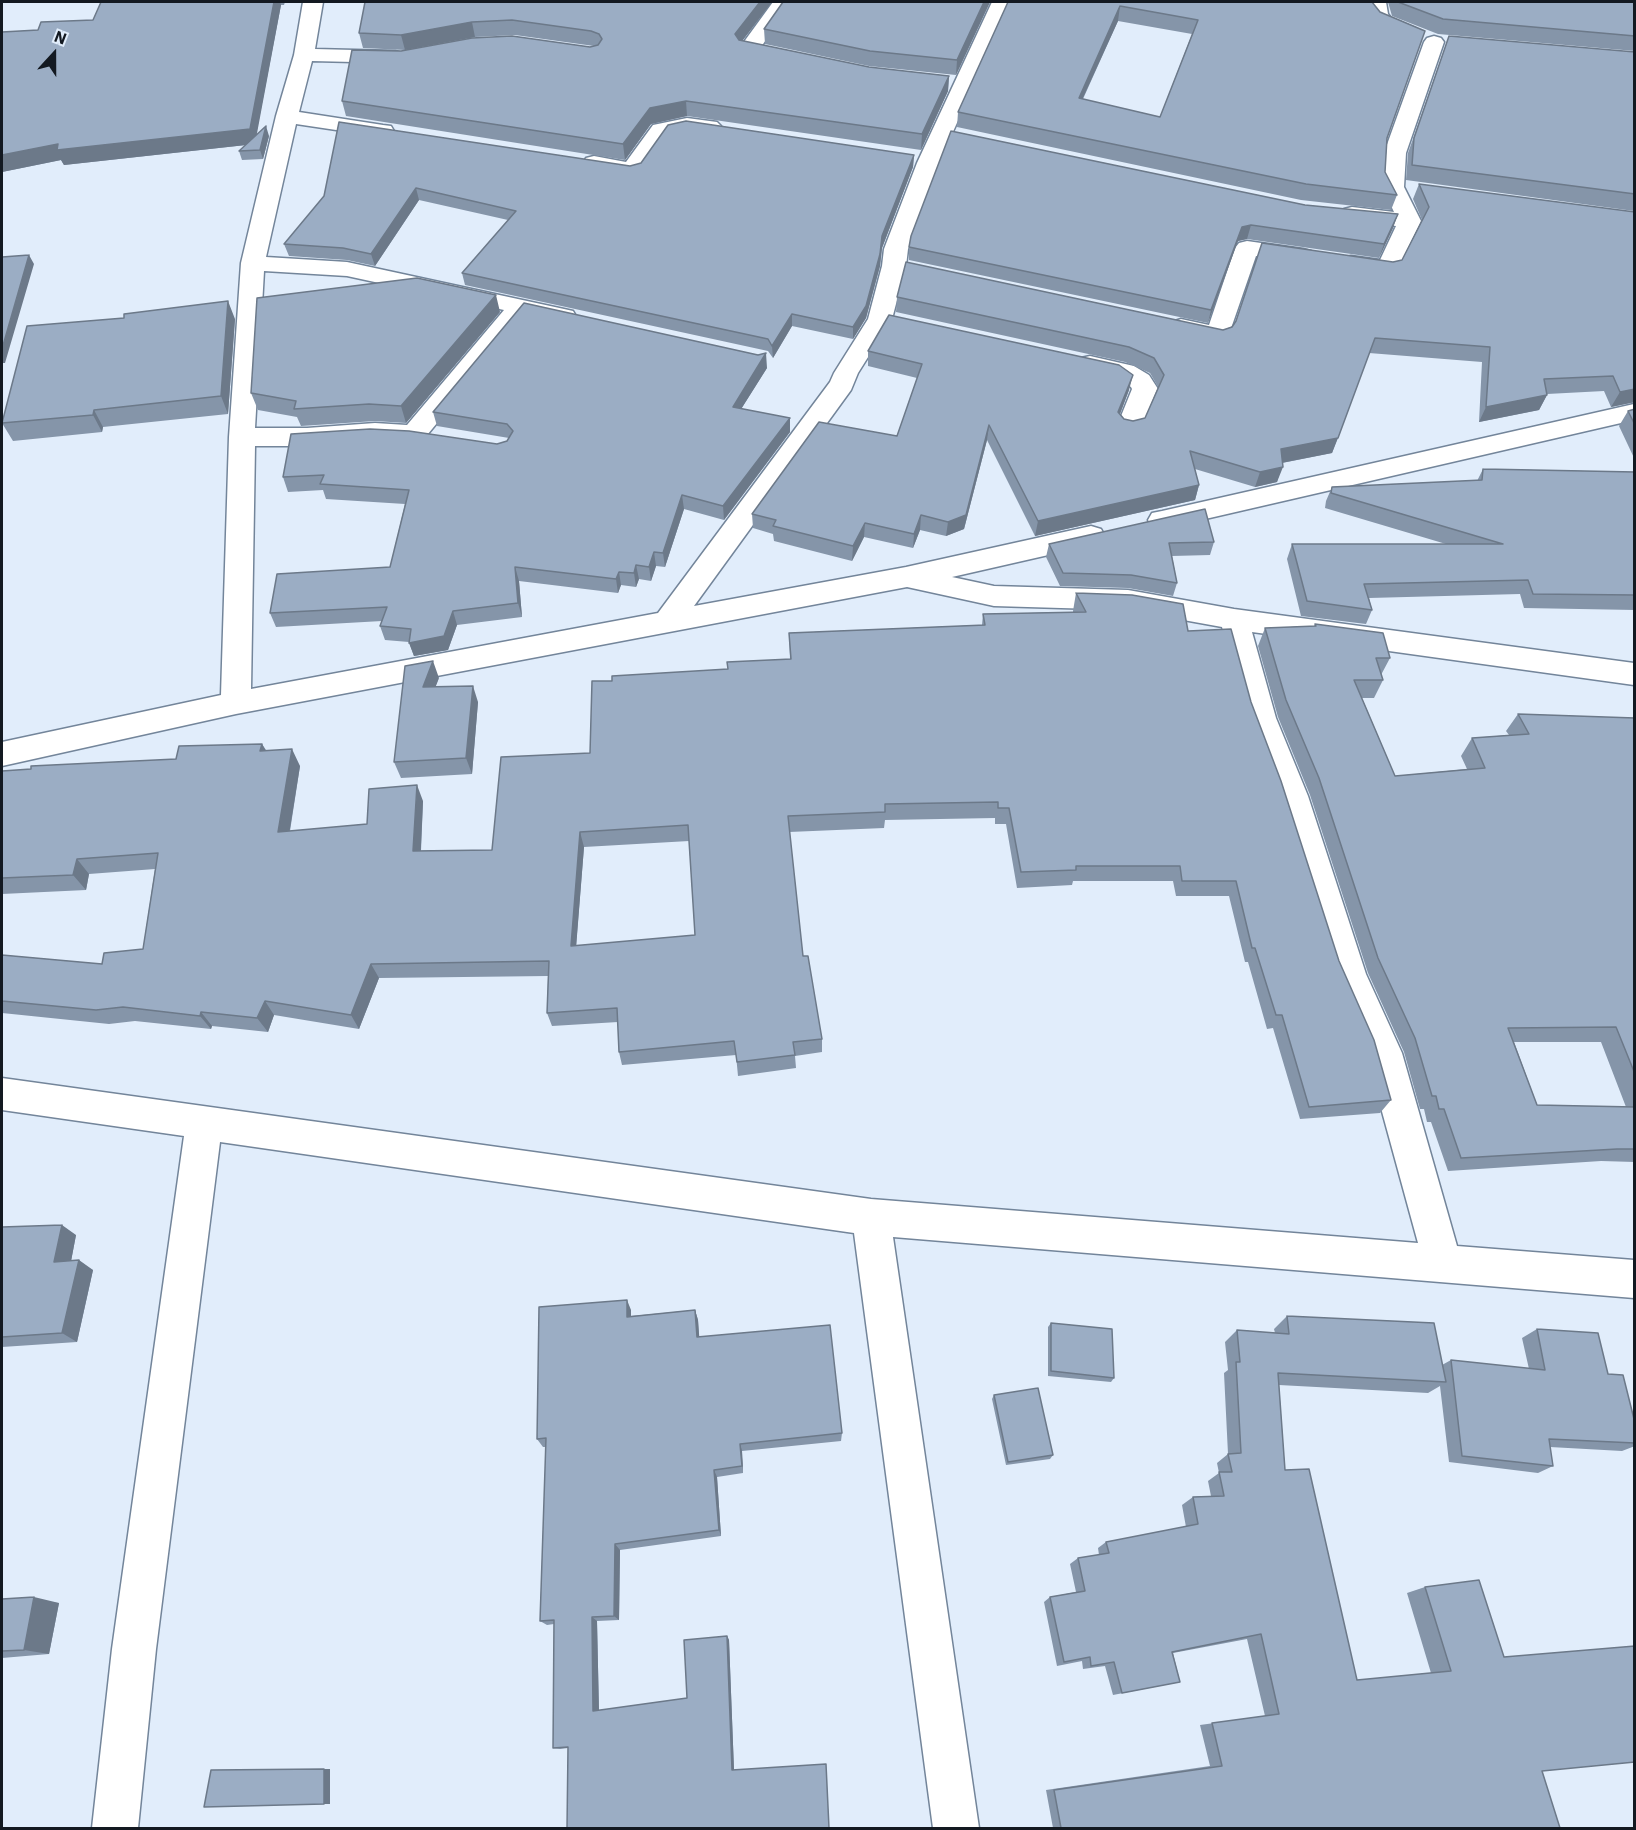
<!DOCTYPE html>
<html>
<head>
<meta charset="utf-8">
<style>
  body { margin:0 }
  #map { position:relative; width:1636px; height:1830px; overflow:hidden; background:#e1edfb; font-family:"IBM Plex Sans",sans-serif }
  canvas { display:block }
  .frame { position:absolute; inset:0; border:3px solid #131921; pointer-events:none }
  .north { position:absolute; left:24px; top:24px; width:60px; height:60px; -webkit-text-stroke:4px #e1edfb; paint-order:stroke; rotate:21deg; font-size:16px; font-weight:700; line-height:24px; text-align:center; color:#131921 }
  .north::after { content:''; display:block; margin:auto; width:21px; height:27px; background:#131921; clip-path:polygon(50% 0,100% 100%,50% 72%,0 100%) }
</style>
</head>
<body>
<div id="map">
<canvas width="1636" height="1830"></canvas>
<div class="frame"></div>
<div class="north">N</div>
</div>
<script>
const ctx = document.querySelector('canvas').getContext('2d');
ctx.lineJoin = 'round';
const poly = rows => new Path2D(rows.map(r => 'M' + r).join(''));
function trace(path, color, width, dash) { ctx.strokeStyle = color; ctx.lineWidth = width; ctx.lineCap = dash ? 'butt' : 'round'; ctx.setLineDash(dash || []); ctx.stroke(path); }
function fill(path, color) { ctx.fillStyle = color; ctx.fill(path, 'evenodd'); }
const minor = poly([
  [303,2,323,2,315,49,395,51,402,53,405,57,402,61,395,63,312,61,299,112,383,125,391,126,394,131,391,136,383,137,296,124,266,257,347,262,564,309,573,311,576,316,573,321,564,323,526,315,423,440,414,443,375,441,307,446,255,446,251,689,658,613,830,382,834,373,868,319,882,266,884,249,917,163,992,2,1011,2,939,163,908,249,906,266,892,319,858,373,851,390,694,606,906,567,1091,526,1101,529,1105,536,1101,543,952,577,994,586,1128,590,1234,609,1634,663,1634,685,1252,632,1276,718,1308,796,1366,974,1402,1053,1457,1246,1634,1260,1634,1298,893,1237,979,1828,933,1828,854,1233,220,1142,156,1649,138,1828,92,1828,112,1649,184,1136,2,1110,2,1078,871,1199,1418,1243,1366,1053,1332,974,1276,796,1246,718,1222,627,1128,610,994,606,907,587,236,714,2,766,2,742,221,695,229,437,241,263,276,116,294,55,303,2],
  [264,271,347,276,504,310,407,425,375,423,307,428,255,428,264,271],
  [773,2,792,2,761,47,789,53,792,57,789,61,782,63,741,54,738,50,773,2],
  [1368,2,1386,2,1388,14,1391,18,1417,29,1420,33,1417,37,1410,39,1377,26,1368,14,1368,2],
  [1434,36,1441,38,1444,42,1406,153,1404,187,1421,221,1396,273,1388,275,1343,268,1339,263,1343,258,1351,256,1380,260,1396,226,1352,221,1344,219,1341,214,1344,209,1352,207,1394,212,1382,187,1384,153,1424,42,1427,38,1434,36],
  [687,118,717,122,721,126,717,130,710,132,687,130,668,135,640,174,632,176,594,170,586,168,583,163,586,158,594,156,626,162,653,125,687,118],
  [1247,241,1303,249,1311,251,1315,256,1311,261,1303,263,1256,256,1227,340,1218,343,1172,332,1169,327,1172,322,1181,319,1209,325,1235,248,1239,243,1247,241],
  [1090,356,1134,366,1149,375,1158,389,1139,432,1130,434,1121,432,1117,426,1132,389,1131,387,1117,378,1081,370,1078,364,1081,358,1090,356],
  [1634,404,1634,420,1162,529,1152,527,1148,520,1152,513,1162,511,1634,404]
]);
trace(minor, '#73859a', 3);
fill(minor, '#fff');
fill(poly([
  [101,2,285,2,284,5,281,5,256,135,269,136,263,159,242,160,239,151,246,145,64,165,61,160,2,172,2,32,38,30,93,20],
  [365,2,772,2,742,41,869,67,949,76,948,91,921,150,687,116,651,124,625,160,346,116,342,101,401,51,590,47,594,46,515,35,475,37,405,50,363,48,359,33],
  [990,2,956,75,869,66,765,44,764,29],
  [1008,2,1372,2,1387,138,1385,172,1397,195,1391,210,1301,200,957,127,958,112],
  [1118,21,1192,34,1160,117,1083,99],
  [1388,2,1635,2,1635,51,1438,34,1392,16],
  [1449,36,1635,52,1635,402,1611,407,1604,391,1547,394,1547,395,1539,410,1479,422,1482,362,1369,353,1332,453,1282,463,1277,482,1255,487,1195,469,1199,485,1195,500,1035,536,987,440,964,529,946,536,920,530,913,548,864,537,852,561,774,541,773,534,753,528,752,514,897,436,917,378,868,366,868,351,1129,390,1120,414,1124,419,1133,421,1145,418,1158,387,1150,373,1125,362,896,312,897,297,1223,330,1393,262,1402,260,1422,220,1413,199,1419,184,1634,212,1634,211,1406,180,1408,153],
  [951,131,1393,228,1379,258,1247,239,1238,241,1208,323,909,260,909,247],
  [914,155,913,167,882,248,880,266,866,318,853,339,792,326,773,358,768,351,465,285,462,273,508,220,419,200,375,266,347,260,289,256,284,244,324,196,630,166],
  [500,312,406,423,375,421,301,426,297,417,258,410,251,393],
  [235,319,228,414,103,427,102,432,13,441,2,423],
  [767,368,741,409,790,418,790,432,724,520,684,509,665,567,656,566,651,581,639,579,636,587,621,585,618,593,519,581,522,617,457,625,448,650,414,656,409,642,385,640,380,626,382,621,276,627,270,613,390,567,405,504,326,499,323,490,288,492,283,477,497,444,507,441,509,438,437,426,433,412],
  [1635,409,1635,460,1619,426,1628,411],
  [1483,469,1635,472,1635,610,1524,608,1520,594,1369,598,1372,610,1366,624,1301,616,1287,559,1292,544,1446,544,1325,508,1326,501,1332,487,1477,481],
  [1214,542,1210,555,1172,556,1177,583,1173,596,1128,588,1060,586,1046,557,1049,544],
  [1076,593,1188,631,1251,702,1339,961,1391,1100,1380,1113,1300,1119,1273,1028,1267,1029,1248,962,1245,962,1229,896,1176,896,1173,881,1073,881,1072,885,1017,888,1006,824,995,824,995,818,885,820,884,828,789,832,803,956,822,1039,822,1052,795,1056,796,1068,738,1076,736,1055,622,1065,619,1052,618,1022,552,1026,547,1013,548,976,379,978,359,1029,274,1015,268,1032,212,1026,211,1029,135,1021,109,1024,2,1013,2,955,102,964,143,949,155,869,89,874,86,890,2,894,2,771,176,759,262,744,266,750,300,766,290,831,367,824,423,801,421,851,492,850,590,753,612,681,728,669,790,659,789,633,982,625,983,614,1073,612,1073,611],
  [689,841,695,935,576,946,584,847],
  [1315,624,1390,658,1381,675,1383,680,1374,698,1362,698,1395,776,1467,769,1461,756,1472,738,1509,735,1506,731,1518,714,1635,718,1635,1162,1601,1161,1448,1171,1431,1122,1427,1122,1424,1109,1420,1109,1404,1052,1368,973,1310,795,1278,717,1258,646,1265,628,1314,626],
  [1514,1042,1601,1042,1626,1107,1537,1105],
  [439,678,435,687,478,702,472,774,401,778,394,762],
  [2,1227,76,1235,71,1261,93,1270,77,1342,2,1347],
  [631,1310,631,1316,695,1310,698,1320,699,1337,842,1433,841,1441,742,1451,743,1473,717,1477,721,1536,620,1550,619,1620,597,1621,599,1711,687,1698,727,1636,729,1640,734,1770,829,1828,568,1748,560,1749,553,1748,554,1624,547,1625,540,1621,546,1447,543,1447,537,1439],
  [1287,1316,1442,1365,1451,1360,1529,1369,1522,1338,1537,1329,1608,1374,1635,1423,1635,1446,1622,1451,1550,1447,1553,1466,1538,1473,1449,1462,1440,1386,1428,1393,1279,1385,1285,1470,1357,1680,1431,1673,1407,1593,1425,1587,1542,1771,1560,1828,1053,1828,1046,1790,1210,1766,1200,1725,1265,1716,1247,1639,1173,1653,1180,1682,1113,1695,1105,1666,1083,1669,1082,1661,1057,1666,1044,1602,1050,1597,1076,1592,1070,1564,1078,1558,1099,1555,1098,1548,1106,1542,1186,1527,1182,1505,1193,1497,1211,1496,1208,1481,1219,1473,1217,1463,1228,1454,1224,1373,1228,1370,1225,1342,1237,1330,1275,1333,1274,1329],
  [1051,1323,1114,1378,1111,1382,1048,1376,1048,1327],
  [994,1395,1053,1455,1050,1459,1006,1465,992,1399],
  [2,1599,59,1603,49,1654,2,1658]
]), '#8595a9');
fill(poly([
  [274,2,280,2,281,5,255,144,64,165,61,160,2,172,2,155],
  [760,2,772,2,736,49,735,34],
  [984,2,990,2,956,75,957,60],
  [1120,6,1118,21,1076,113,1079,98],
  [472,22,475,37,405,50,401,35],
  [949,76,948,91,921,150,922,134],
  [686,101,687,116,651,124,625,160,623,144,650,108],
  [266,126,269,136,263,159,260,150],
  [914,155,913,167,882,248,880,266,866,318,853,339,853,327,882,236],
  [416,188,419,200,375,266,371,254],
  [1398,214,1393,228,1379,258,1384,244],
  [1251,225,1247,239,1238,241,1208,323,1211,310,1242,227],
  [29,255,34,264,5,363,2,363,2,349],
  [496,295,500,312,406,423,401,406],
  [228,301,235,319,228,414,221,396],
  [792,314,792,326,773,358,772,346],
  [766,353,767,368,733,422,733,407],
  [1133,375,1129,390,1115,427,1118,412],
  [1635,389,1635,402,1611,407,1620,392],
  [1547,395,1539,410,1479,422,1486,407],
  [94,410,103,427,102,432,93,415],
  [790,418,790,432,724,520,723,506],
  [989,425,987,440,964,529,946,536,948,522],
  [1338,438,1332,453,1276,464,1281,449],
  [1283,467,1277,482,1255,487,1260,472],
  [1199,485,1195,500,1035,536,1038,521],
  [682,495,684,509,665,567,663,553],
  [921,515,920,530,913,548,914,534],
  [865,523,864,537,852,561,853,546],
  [654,552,656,566,651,581,649,567],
  [636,565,639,579,636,587,634,573],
  [515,567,519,581,522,617,518,603],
  [619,572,621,585,618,593,616,579],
  [453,611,457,625,448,650,414,656,409,643],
  [433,661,439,678,429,704,423,687],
  [473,686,478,702,472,774,466,758],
  [262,744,271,760,260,751],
  [292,749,300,766,287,847,278,832],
  [417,785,423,801,420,867,413,851],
  [580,832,584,847,575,961,571,946],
  [77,859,89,874,86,890,73,875],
  [371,964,379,978,359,1029,351,1015],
  [265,1001,274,1015,268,1032,257,1018],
  [201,1012,212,1026,211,1029,200,1016],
  [62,1225,76,1235,69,1272,54,1262],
  [79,1260,93,1270,77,1342,62,1333],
  [627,1300,631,1310,631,1327,627,1317],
  [695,1310,698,1320,700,1347,697,1337],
  [740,1444,742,1451,743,1473,742,1466],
  [714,1470,717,1477,721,1536,719,1530],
  [615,1544,620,1550,619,1620,614,1616],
  [34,1597,59,1603,49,1654,24,1650],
  [592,1617,597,1621,599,1713,593,1711],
  [727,1636,729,1640,734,1770,732,1770],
  [324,1769,330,1769,330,1804,324,1804]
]), '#6c7989');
const building = poly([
  [101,2,274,2,250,129,57,150,58,144,2,155,2,32,38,30,41,22,93,20,101,2],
  [365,2,760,2,735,34,739,40,869,67,949,76,922,134,686,101,650,108,623,144,342,101,352,50,401,51,472,38,512,36,590,47,598,45,602,39,599,34,591,31,512,20,472,22,401,35,359,33,365,2],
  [783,2,984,2,957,60,870,51,764,29,783,2],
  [1008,2,1372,2,1380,12,1425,31,1387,138,1385,172,1397,195,1306,184,958,112,1008,2],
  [1120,6,1198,20,1160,117,1079,98,1120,6],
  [1398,2,1635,2,1635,36,1443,19,1398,2],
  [1449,36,1635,52,1635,194,1412,165,1414,138,1449,36],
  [686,121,914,155,882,236,880,254,866,306,853,327,792,314,772,346,768,339,462,273,516,211,416,188,371,254,343,248,284,244,324,196,339,122,630,166,641,163,668,125,686,121],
  [266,126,260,150,239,151,266,126],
  [951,131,1305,205,1398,214,1384,244,1251,225,1242,227,1211,310,909,247,911,236,951,131],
  [1419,184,1635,212,1635,389,1620,392,1613,376,1544,379,1547,395,1486,407,1490,347,1375,338,1338,438,1281,449,1283,467,1260,472,1190,451,1199,485,1038,521,989,425,966,515,948,522,921,515,914,534,865,523,853,546,773,526,776,520,752,514,819,422,897,436,922,364,868,351,889,315,1119,365,1133,375,1118,412,1124,419,1133,421,1145,418,1164,375,1154,358,1129,347,897,297,906,262,1223,330,1232,327,1236,321,1262,243,1393,262,1402,260,1429,207,1419,184],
  [29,255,2,349,2,257,29,255],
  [417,278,496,295,401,406,369,404,294,409,296,401,251,393,257,298,417,278],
  [228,301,221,396,94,410,93,415,2,423,27,326,124,318,124,314,228,301],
  [524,303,758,355,766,353,733,407,790,418,723,506,682,495,663,553,654,552,649,567,636,565,634,573,619,572,616,579,515,567,518,603,453,611,444,636,409,643,411,629,380,626,387,607,270,613,277,574,390,567,409,490,320,484,324,475,283,477,291,434,370,429,409,431,497,444,507,441,513,431,507,424,433,412,524,303],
  [1635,409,1635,425,1628,411,1635,409],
  [1483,469,1635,472,1635,595,1533,594,1528,580,1364,584,1372,610,1307,601,1292,544,1503,544,1331,493,1332,487,1482,480,1483,469],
  [1205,509,1214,542,1169,543,1177,583,1131,575,1063,573,1049,544,1205,509],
  [1076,593,1132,595,1183,604,1188,631,1231,629,1251,702,1281,781,1339,961,1374,1040,1391,1100,1309,1107,1282,1015,1276,1015,1255,948,1252,948,1236,881,1182,881,1180,866,1076,866,1076,870,1021,872,1009,808,998,808,998,802,885,804,885,812,788,816,803,956,808,956,822,1039,793,1042,795,1055,737,1062,734,1041,619,1052,617,1008,547,1013,549,961,371,964,351,1015,265,1001,257,1018,201,1012,200,1016,123,1007,96,1010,2,1001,2,955,102,964,104,953,143,949,158,853,77,859,73,875,2,878,2,771,31,769,31,766,176,759,179,746,262,744,260,751,292,749,278,832,367,824,369,789,417,785,413,851,492,850,501,757,590,753,592,681,612,681,612,676,728,669,727,662,791,659,789,633,985,625,983,614,1086,612,1076,593],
  [688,825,695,935,571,946,580,832,688,825],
  [1315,624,1383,633,1390,658,1376,658,1383,680,1354,680,1395,776,1485,768,1472,738,1529,734,1518,714,1635,718,1635,1074,1616,1027,1508,1028,1537,1105,1635,1107,1635,1149,1617,1149,1461,1158,1444,1109,1439,1109,1436,1096,1432,1096,1415,1038,1378,958,1319,778,1286,700,1265,628,1316,626,1315,624],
  [433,661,423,687,473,686,466,758,394,762,405,666,433,661],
  [62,1225,54,1262,79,1260,62,1333,2,1337,2,1227,62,1225],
  [627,1300,627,1317,695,1310,697,1337,830,1325,842,1433,740,1444,742,1466,714,1470,719,1530,615,1544,614,1616,592,1617,593,1711,687,1698,684,1640,727,1636,732,1770,826,1764,829,1828,567,1828,568,1747,553,1748,554,1620,540,1621,546,1438,537,1439,539,1307,627,1300],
  [1287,1316,1434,1323,1446,1382,1278,1373,1285,1470,1309,1469,1357,1680,1451,1671,1425,1587,1479,1580,1504,1657,1635,1646,1635,1762,1542,1771,1560,1828,1061,1828,1054,1790,1222,1766,1212,1723,1279,1714,1261,1634,1172,1652,1180,1682,1122,1693,1114,1662,1091,1666,1090,1657,1064,1662,1050,1597,1085,1591,1078,1558,1109,1553,1106,1542,1198,1524,1193,1497,1224,1496,1219,1472,1232,1472,1228,1454,1241,1453,1236,1362,1240,1362,1237,1330,1289,1334,1287,1316],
  [1051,1323,1112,1329,1114,1378,1051,1371,1051,1323],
  [1537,1329,1598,1333,1608,1374,1623,1375,1635,1423,1635,1443,1549,1439,1553,1466,1462,1456,1451,1360,1545,1370,1537,1329],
  [1038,1388,1053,1455,1008,1462,994,1395,1038,1388],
  [34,1597,24,1650,2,1651,2,1599,34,1597],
  [324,1769,324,1804,204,1807,211,1770,324,1769]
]);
fill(building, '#9badc4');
trace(building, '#6c7989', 1.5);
</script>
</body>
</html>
